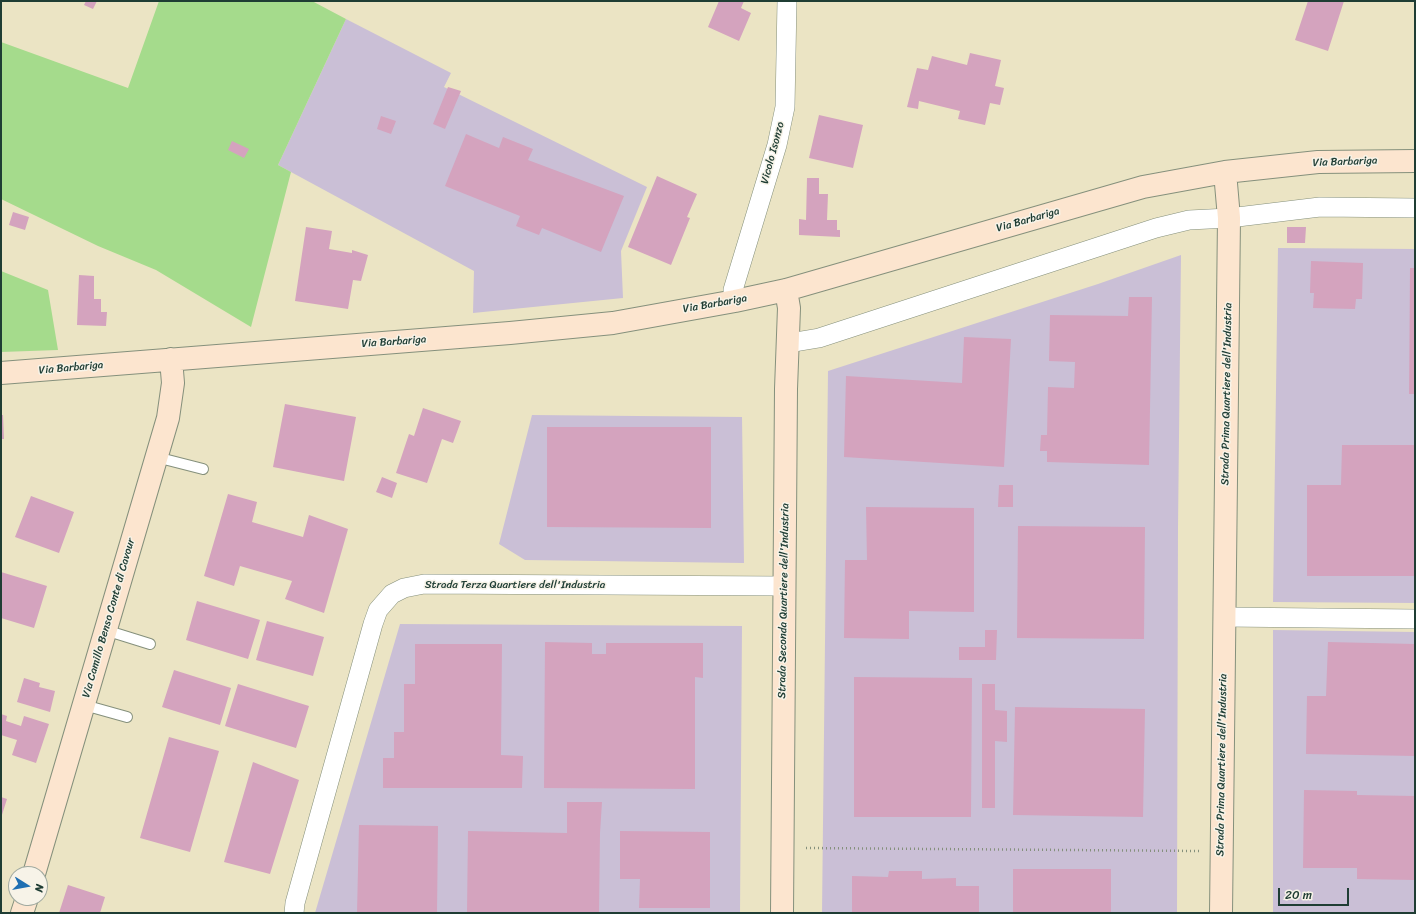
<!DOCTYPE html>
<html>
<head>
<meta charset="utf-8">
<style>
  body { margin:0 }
  #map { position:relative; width:1416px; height:914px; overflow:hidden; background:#ebe4c4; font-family:Sriracha,sans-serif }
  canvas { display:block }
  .frame { position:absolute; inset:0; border:2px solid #1f3d34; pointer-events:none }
  .north { position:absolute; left:8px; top:866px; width:40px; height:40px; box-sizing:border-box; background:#f7f3e8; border:1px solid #a1aaa0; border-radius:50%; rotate:101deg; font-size:11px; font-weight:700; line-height:16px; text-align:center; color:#1f3d34 }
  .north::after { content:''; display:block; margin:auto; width:14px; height:18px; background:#1f6fb2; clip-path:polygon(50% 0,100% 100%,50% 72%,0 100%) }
  .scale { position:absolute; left:1278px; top:888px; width:71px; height:18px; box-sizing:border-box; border:2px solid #1f3d34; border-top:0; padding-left:5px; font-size:12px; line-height:14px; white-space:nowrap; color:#1f3d34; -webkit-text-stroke:3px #f7f3e8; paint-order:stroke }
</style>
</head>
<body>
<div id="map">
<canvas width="1416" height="914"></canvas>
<div class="frame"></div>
<div class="north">N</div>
<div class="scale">20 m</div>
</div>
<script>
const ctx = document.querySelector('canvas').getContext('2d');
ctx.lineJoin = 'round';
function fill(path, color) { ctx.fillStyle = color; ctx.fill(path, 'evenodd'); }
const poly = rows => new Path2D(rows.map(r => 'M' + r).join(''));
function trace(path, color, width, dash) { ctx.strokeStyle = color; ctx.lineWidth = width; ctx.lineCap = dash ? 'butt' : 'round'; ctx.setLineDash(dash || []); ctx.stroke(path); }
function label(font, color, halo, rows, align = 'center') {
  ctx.font = font + ' Sriracha,sans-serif'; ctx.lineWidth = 3; ctx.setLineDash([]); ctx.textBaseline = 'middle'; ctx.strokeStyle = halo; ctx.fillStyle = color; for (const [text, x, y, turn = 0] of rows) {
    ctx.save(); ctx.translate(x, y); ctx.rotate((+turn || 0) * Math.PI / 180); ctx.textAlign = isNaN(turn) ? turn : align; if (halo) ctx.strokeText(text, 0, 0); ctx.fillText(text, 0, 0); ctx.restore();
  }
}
fill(poly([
  [346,19,451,73,444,87,647,187,621,251,623,298,473,313,474,271,278,165],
  [1278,248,1415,249,1415,603,1273,602],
  [1181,255,1178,527,1177,913,822,913,828,371,1098,284],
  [532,415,742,417,744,563,525,560,499,544],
  [400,624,742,626,740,913,315,913],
  [1273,630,1415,632,1415,913,1273,913]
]), '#cabfd6');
fill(poly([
  [159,1,312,1,346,19,278,165,291,172,251,327,156,270,98,246,1,199,1,42,128,88],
  [1,271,48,290,58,350,1,352]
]), '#a5db8c');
fill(poly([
  [86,1,97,1,93,9,84,5],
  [719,1,744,1,741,8,751,13,739,41,708,27],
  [1308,1,1344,1,1328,51,1295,40],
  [970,53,1001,60,995,86,1004,88,1000,105,990,103,985,125,958,119,960,111,919,101,918,109,907,107,917,68,928,70,932,56,967,65],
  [448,87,461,91,445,129,433,124],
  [819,115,863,125,853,168,809,158],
  [381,116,396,121,391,134,377,129],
  [466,134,499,148,503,137,533,149,528,160,624,196,601,252,542,228,539,235,516,226,520,216,445,186],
  [232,141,249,149,244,158,228,150],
  [657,176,697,194,687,217,690,218,671,265,628,247],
  [807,178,819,178,819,194,828,194,827,220,837,220,837,230,840,230,840,237,799,235,799,219,806,220],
  [13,212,29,217,25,230,9,225],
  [306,227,332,231,329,249,352,253,352,250,368,255,361,281,353,280,348,309,295,301],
  [1287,227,1306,227,1305,243,1287,243],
  [1311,261,1363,263,1362,299,1356,299,1355,309,1313,308,1314,293,1310,293],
  [1410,268,1415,268,1415,394,1409,394],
  [79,275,94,276,94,299,101,299,101,312,107,312,106,326,77,325],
  [1129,297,1152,297,1149,465,1047,462,1047,451,1040,451,1041,435,1047,435,1048,387,1074,388,1075,362,1049,361,1050,315,1128,316],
  [964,337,1011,339,1004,467,844,457,846,376,962,383],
  [285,404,356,417,344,481,273,467],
  [423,408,461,421,453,443,442,439,427,483,396,473,409,434,414,436],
  [1,415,3,415,4,439,1,439],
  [547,427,711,427,711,528,547,527],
  [1342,445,1415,445,1415,576,1307,576,1307,485,1341,485],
  [382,477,397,483,392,498,376,492],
  [999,485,1013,485,1013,507,998,507],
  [228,494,257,502,252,522,303,537,309,515,348,529,324,613,285,599,292,581,240,566,234,586,204,576],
  [31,496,74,512,59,553,15,537],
  [866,507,974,508,974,612,909,611,909,639,844,638,845,560,867,560],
  [1018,526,1145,527,1144,639,1017,638],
  [1,572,47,586,34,628,1,618],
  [197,601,260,620,248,659,186,640],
  [267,621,324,637,313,676,256,660],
  [985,630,997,630,996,660,959,660,959,647,985,647],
  [545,642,592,643,592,654,606,654,606,643,703,643,703,678,695,677,695,789,544,788],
  [1328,642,1415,644,1415,756,1306,754,1307,696,1326,696],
  [415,644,502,644,501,755,523,756,522,788,383,788,383,758,394,758,394,732,404,732,404,684,415,684],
  [174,670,231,688,220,725,162,707],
  [854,677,972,678,971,817,854,817],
  [24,678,40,683,39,687,55,691,50,712,17,702],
  [238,684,309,706,296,748,225,726],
  [982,684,995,684,995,710,1007,711,1007,742,995,741,995,808,982,808],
  [1015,707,1145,709,1143,817,1013,815],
  [1,714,7,716,6,721,21,726,24,716,49,724,36,763,12,755,17,740,1,735],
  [169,737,219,751,190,852,140,838],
  [253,762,299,780,270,874,224,862],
  [1304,790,1357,791,1357,795,1415,796,1415,880,1357,879,1357,868,1303,868],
  [1,797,7,799,1,818],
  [567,802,602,802,600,833,599,913,467,912,468,831,567,833],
  [359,825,438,826,437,913,357,913],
  [620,831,710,832,710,908,639,908,640,879,620,879],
  [1013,869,1111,869,1111,913,1013,913],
  [889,871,922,871,922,879,956,878,956,886,979,886,979,913,852,913,852,876,888,877],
  [68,885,105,897,100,913,59,913]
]), '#d4a3be');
const lane = poly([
  [156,457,203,469],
  [105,630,150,644],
  [84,705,127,717]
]);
const street = poly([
  [735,301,733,290,777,145,785,107,787,1],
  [789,343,819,338,1156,228,1189,220,1229,218,1320,207,1415,208],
  [1224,617,1415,619],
  [294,913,295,903,373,624,378,610,392,594,404,588,424,584,784,586]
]);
const secondary = poly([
  [1,373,510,333,613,323,735,301,786,290,1143,187,1225,172,1318,162,1415,161],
  [34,874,168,418,173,383,171,359],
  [22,913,27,898],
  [782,913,786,389,789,308,786,290],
  [1221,913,1229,218,1225,172]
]);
trace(lane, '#85907c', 12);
trace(street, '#85907c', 20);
trace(secondary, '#85907c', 24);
trace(poly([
  [806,848,1199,851]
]), '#85907c', 2.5, [1, 3]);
trace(lane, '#fff', 10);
trace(street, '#fff', 19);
trace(secondary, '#fce5cf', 22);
label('11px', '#1f3d34', '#f7f3e8', [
  ["Vicolo Isonzo",773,153,-75],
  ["Via Barbariga",1345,162,-2],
  ["Via Barbariga",1028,220,-16],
  ["Via Barbariga",715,304,-10],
  ["Via Barbariga",394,342,-4],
  ["Via Barbariga",71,368,-5],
  ["Strada Prima Quartiere dell'Industria",1227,394,-89],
  ["Strada Terza Quartiere dell'Industria",515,585],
  ["Strada Seconda Quartiere dell'Industria",784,601,-89],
  ["Via Camillo Benso Conte di Cavour",109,618,-74],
  ["Strada Prima Quartiere dell'Industria",1222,765,-89]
]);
</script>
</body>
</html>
